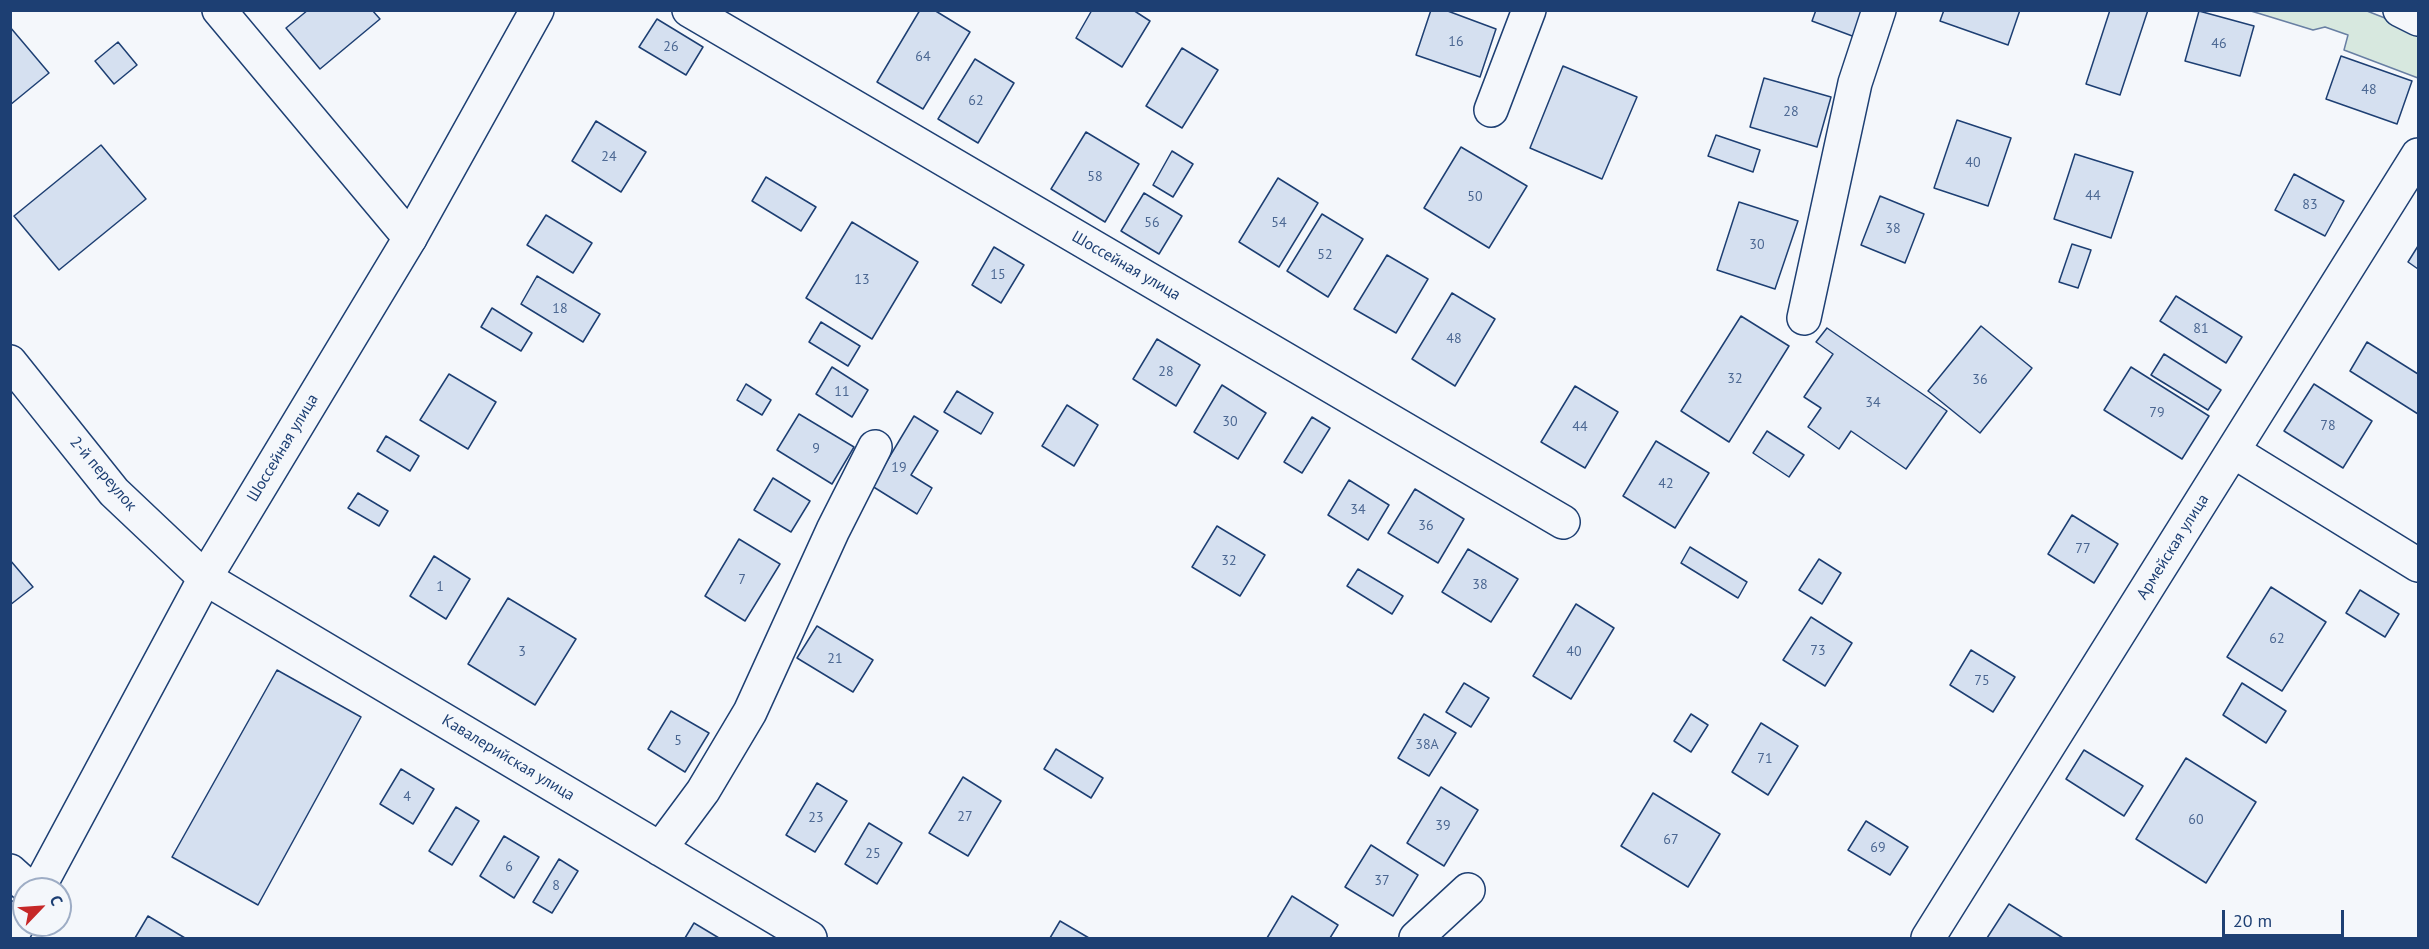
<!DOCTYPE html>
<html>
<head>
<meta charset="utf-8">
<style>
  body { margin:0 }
  #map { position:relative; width:2429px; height:949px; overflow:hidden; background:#f4f7fb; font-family:"PT Sans",sans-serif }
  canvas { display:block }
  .frame { position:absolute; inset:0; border:12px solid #1d3f73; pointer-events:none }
  .north { position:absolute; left:12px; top:877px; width:60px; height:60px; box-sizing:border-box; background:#f4f7fb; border:2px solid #9eadc5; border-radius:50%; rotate:65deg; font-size:16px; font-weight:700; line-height:24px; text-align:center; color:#1d3f73 }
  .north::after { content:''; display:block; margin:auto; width:21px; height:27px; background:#c62828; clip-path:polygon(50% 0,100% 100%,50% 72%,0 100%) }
  .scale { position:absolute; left:2222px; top:910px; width:122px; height:27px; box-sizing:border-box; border:3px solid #1d3f73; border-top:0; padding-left:8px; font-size:18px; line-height:21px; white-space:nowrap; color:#1d3f73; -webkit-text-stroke:4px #f4f7fb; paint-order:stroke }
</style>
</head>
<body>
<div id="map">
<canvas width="2429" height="949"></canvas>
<div class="frame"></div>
<div class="north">С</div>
<div class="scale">20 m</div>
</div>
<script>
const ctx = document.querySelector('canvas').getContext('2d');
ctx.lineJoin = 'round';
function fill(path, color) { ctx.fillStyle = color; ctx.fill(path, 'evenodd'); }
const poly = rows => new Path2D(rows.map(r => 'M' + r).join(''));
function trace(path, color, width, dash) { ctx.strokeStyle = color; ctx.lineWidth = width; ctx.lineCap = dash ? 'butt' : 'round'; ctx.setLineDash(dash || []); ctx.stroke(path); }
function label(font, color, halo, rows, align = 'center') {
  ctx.font = font + ' "PT Sans",sans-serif'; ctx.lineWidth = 4.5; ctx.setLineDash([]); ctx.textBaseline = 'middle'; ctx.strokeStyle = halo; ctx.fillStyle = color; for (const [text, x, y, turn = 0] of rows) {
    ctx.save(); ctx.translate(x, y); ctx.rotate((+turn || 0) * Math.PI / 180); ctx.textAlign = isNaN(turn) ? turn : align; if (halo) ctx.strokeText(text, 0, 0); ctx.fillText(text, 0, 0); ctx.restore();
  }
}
const green = poly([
  [2251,11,2367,11,2418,31,2418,78,2344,50,2348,35,2325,27,2313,30,2251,11]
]);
fill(green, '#d7e8df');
trace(green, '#687fa3', 1.5);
const building = poly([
  [308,10,372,10,380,19,320,69,286,28,308,10],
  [920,10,934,10,970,32,923,109,877,82,920,10],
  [1092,10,1133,10,1150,21,1122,67,1076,38,1092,10],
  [1431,10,1445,10,1496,29,1480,77,1416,55,1431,10],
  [1816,10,1865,10,1855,37,1812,21,1816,10],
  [1944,10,2020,10,2008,45,1940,21,1944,10],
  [2110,10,2148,10,2120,95,2086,84,2110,10],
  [2199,11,2254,26,2240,76,2185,61,2199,11],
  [657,19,703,47,686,75,639,47,657,19],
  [10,27,49,73,10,105,10,27],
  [118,42,137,65,114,84,95,61,118,42],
  [1182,48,1218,70,1182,128,1146,106,1182,48],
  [2341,56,2412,81,2397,124,2326,99,2341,56],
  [975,59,1014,83,978,143,938,119,975,59],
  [1563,66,1637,97,1602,179,1530,148,1563,66],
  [1764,78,1831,97,1817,147,1750,127,1764,78],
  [1957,120,2011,138,1988,206,1934,188,1957,120],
  [596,121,646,152,621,192,572,161,596,121],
  [1086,132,1139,164,1105,222,1051,189,1086,132],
  [1716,135,1760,150,1753,172,1708,156,1716,135],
  [101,145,146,199,59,270,14,216,101,145],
  [1461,147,1527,186,1489,248,1424,208,1461,147],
  [1172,151,1193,164,1173,197,1153,185,1172,151],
  [2075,154,2133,172,2111,238,2054,219,2075,154],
  [2294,174,2344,201,2325,236,2275,210,2294,174],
  [766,177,816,207,801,231,752,201,766,177],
  [1278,178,1318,203,1279,267,1239,242,1278,178],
  [1144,193,1182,216,1159,254,1121,231,1144,193],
  [1880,196,1924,214,1905,263,1861,245,1880,196],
  [1739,202,1798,221,1775,289,1717,270,1739,202],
  [1322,214,1363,239,1328,297,1287,271,1322,214],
  [546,215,592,243,573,273,527,245,546,215],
  [852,222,918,262,872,339,806,298,852,222],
  [2072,244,2091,250,2078,288,2059,282,2072,244],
  [2418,246,2418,269,2408,262,2418,246],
  [994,247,1024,265,1001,303,972,285,994,247],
  [1387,255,1428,279,1396,333,1354,309,1387,255],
  [537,276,600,314,583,342,521,304,537,276],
  [1452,293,1495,319,1455,386,1412,359,1452,293],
  [2176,296,2242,337,2226,363,2160,321,2176,296],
  [492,308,532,333,521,351,481,327,492,308],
  [1741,316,1789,346,1729,442,1681,411,1741,316],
  [821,322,860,346,848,366,809,342,821,322],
  [1981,326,2032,368,1980,433,1928,391,1981,326],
  [1827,328,1947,411,1906,469,1851,431,1839,449,1808,427,1821,408,1804,397,1833,354,1816,342,1827,328],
  [1157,339,1200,365,1176,406,1133,379,1157,339],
  [2367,342,2418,374,2418,414,2350,371,2367,342],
  [2164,354,2221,390,2208,410,2151,375,2164,354],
  [832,367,868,390,852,417,816,394,832,367],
  [2131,367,2209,416,2182,459,2104,410,2131,367],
  [449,374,496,402,468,449,420,420,449,374],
  [746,384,771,400,762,415,737,400,746,384],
  [2314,384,2372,421,2343,468,2284,431,2314,384],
  [1222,385,1266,413,1238,459,1194,432,1222,385],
  [1575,386,1618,412,1585,468,1541,442,1575,386],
  [957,391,993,413,981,434,944,412,957,391],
  [1067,405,1098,425,1074,466,1042,446,1067,405],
  [799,414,854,447,832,484,777,450,799,414],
  [914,416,938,431,911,475,932,488,917,514,872,486,914,416],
  [1312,417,1330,428,1302,473,1284,462,1312,417],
  [1767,431,1804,455,1789,477,1753,453,1767,431],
  [386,436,419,456,410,471,377,451,386,436],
  [1656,441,1709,473,1675,528,1623,496,1656,441],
  [773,478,810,501,791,532,754,510,773,478],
  [1349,480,1389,505,1368,540,1328,515,1349,480],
  [1415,489,1464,519,1438,563,1388,533,1415,489],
  [358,493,388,511,379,526,348,508,358,493],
  [2072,515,2118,544,2094,583,2048,554,2072,515],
  [1217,526,1265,555,1240,596,1192,567,1217,526],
  [739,539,780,564,745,621,705,596,739,539],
  [1690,547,1747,582,1738,598,1681,563,1690,547],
  [1468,549,1518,579,1491,622,1442,592,1468,549],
  [434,556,470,579,446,619,410,596,434,556],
  [1819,559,1841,573,1822,604,1799,590,1819,559],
  [10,560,33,587,10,605,10,560],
  [1358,569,1403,596,1392,614,1347,586,1358,569],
  [2271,587,2326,622,2282,691,2227,657,2271,587],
  [2360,590,2399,614,2385,637,2346,613,2360,590],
  [508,598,576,639,535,705,468,664,508,598],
  [1576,604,1614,628,1571,699,1533,676,1576,604],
  [1811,617,1852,643,1825,686,1783,660,1811,617],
  [817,626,873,660,853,692,797,658,817,626],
  [1971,650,2015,677,1993,712,1950,685,1971,650],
  [277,670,361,717,258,905,172,857,277,670],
  [1464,683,1489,698,1471,727,1446,712,1464,683],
  [2242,683,2286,711,2266,743,2223,715,2242,683],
  [671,711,709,733,685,772,648,749,671,711],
  [1424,714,1456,733,1429,776,1398,758,1424,714],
  [1691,714,1708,725,1691,752,1674,741,1691,714],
  [1761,723,1798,746,1768,795,1732,772,1761,723],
  [1056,749,1103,778,1091,798,1044,769,1056,749],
  [2084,750,2143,786,2124,816,2066,779,2084,750],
  [2186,758,2256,802,2206,883,2136,839,2186,758],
  [401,769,434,789,413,824,380,804,401,769],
  [963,777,1001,801,968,856,929,833,963,777],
  [817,783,847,801,815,852,786,835,817,783],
  [1441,787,1478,810,1444,866,1407,843,1441,787],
  [1653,793,1720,834,1688,887,1621,846,1653,793],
  [456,807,479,821,452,865,429,851,456,807],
  [1866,821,1908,847,1890,875,1848,850,1866,821],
  [869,823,902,843,877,884,845,864,869,823],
  [504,836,539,857,514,898,480,876,504,836],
  [1371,845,1418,875,1393,916,1345,887,1371,845],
  [559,859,578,871,552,913,533,902,559,859],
  [1292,896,1338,925,1330,938,1267,938,1292,896],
  [2009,904,2063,938,1987,938,2009,904],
  [148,916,185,938,135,938,148,916],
  [1060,921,1089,938,1050,938,1060,921],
  [694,923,719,938,685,938,694,923]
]);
fill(building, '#d5e0f0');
trace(building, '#1d3f73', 1.5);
const minor = poly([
  [219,10,410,238],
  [689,10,1563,522],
  [2400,10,2418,19],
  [1491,110,1529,10],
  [1804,318,1855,83,1879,10],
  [10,362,114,492,205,578,810,938],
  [2233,451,2418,565],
  [660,849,703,791,750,712,833,530,875,447],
  [10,871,30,889],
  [1416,938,1468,890],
  [1928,938,2418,155]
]);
const major = poly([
  [38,889,205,578,410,238,537,10],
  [10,938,24,914]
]);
trace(minor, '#1d3f73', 36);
trace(major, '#1d3f73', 36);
trace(minor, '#f4f7fb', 33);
trace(major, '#f4f7fb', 33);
label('14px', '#4b6792', null, [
  ["16",1456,42],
  ["46",2219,44],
  ["26",671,47],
  ["64",923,57],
  ["48",2369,90],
  ["62",976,101],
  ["28",1791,112],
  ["24",609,157],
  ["40",1973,163],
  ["58",1095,177],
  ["44",2093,196],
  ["50",1475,197],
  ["83",2310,205],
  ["56",1152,223],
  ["54",1279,223],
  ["38",1893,229],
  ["30",1757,245],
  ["52",1325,255],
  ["15",998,275],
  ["13",862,280],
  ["18",560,309],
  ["81",2201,329],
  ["48",1454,339],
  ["28",1166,372],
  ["32",1735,379],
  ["36",1980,380],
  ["11",842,392],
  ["34",1873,403],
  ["79",2157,413],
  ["30",1230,422],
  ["78",2328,426],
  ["44",1580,427],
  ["9",816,449],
  ["19",899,468],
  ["42",1666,484],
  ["34",1358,510],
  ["36",1426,526],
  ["77",2083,549],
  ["32",1229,561],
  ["7",742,580],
  ["38",1480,585],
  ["1",440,587],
  ["62",2277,639],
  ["73",1818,651],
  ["3",522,652],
  ["40",1574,652],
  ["21",835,659],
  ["75",1982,681],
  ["5",678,741],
  ["38А",1427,745],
  ["71",1765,759],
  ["4",407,797],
  ["27",965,817],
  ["23",816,818],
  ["60",2196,820],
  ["39",1443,826],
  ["67",1671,840],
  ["69",1878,848],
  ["25",873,854],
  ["6",509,867],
  ["37",1382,881],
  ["8",556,886]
]);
label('16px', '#1d3f73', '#f4f7fb', [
  ["Шоссейная улица",1126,266,30],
  ["Шоссейная улица",283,448,-59],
  ["2-й переулок",103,474,49],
  ["Армейская улица",2173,547,-58],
  ["Кавалерийская улица",508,758,31]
]);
</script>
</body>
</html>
